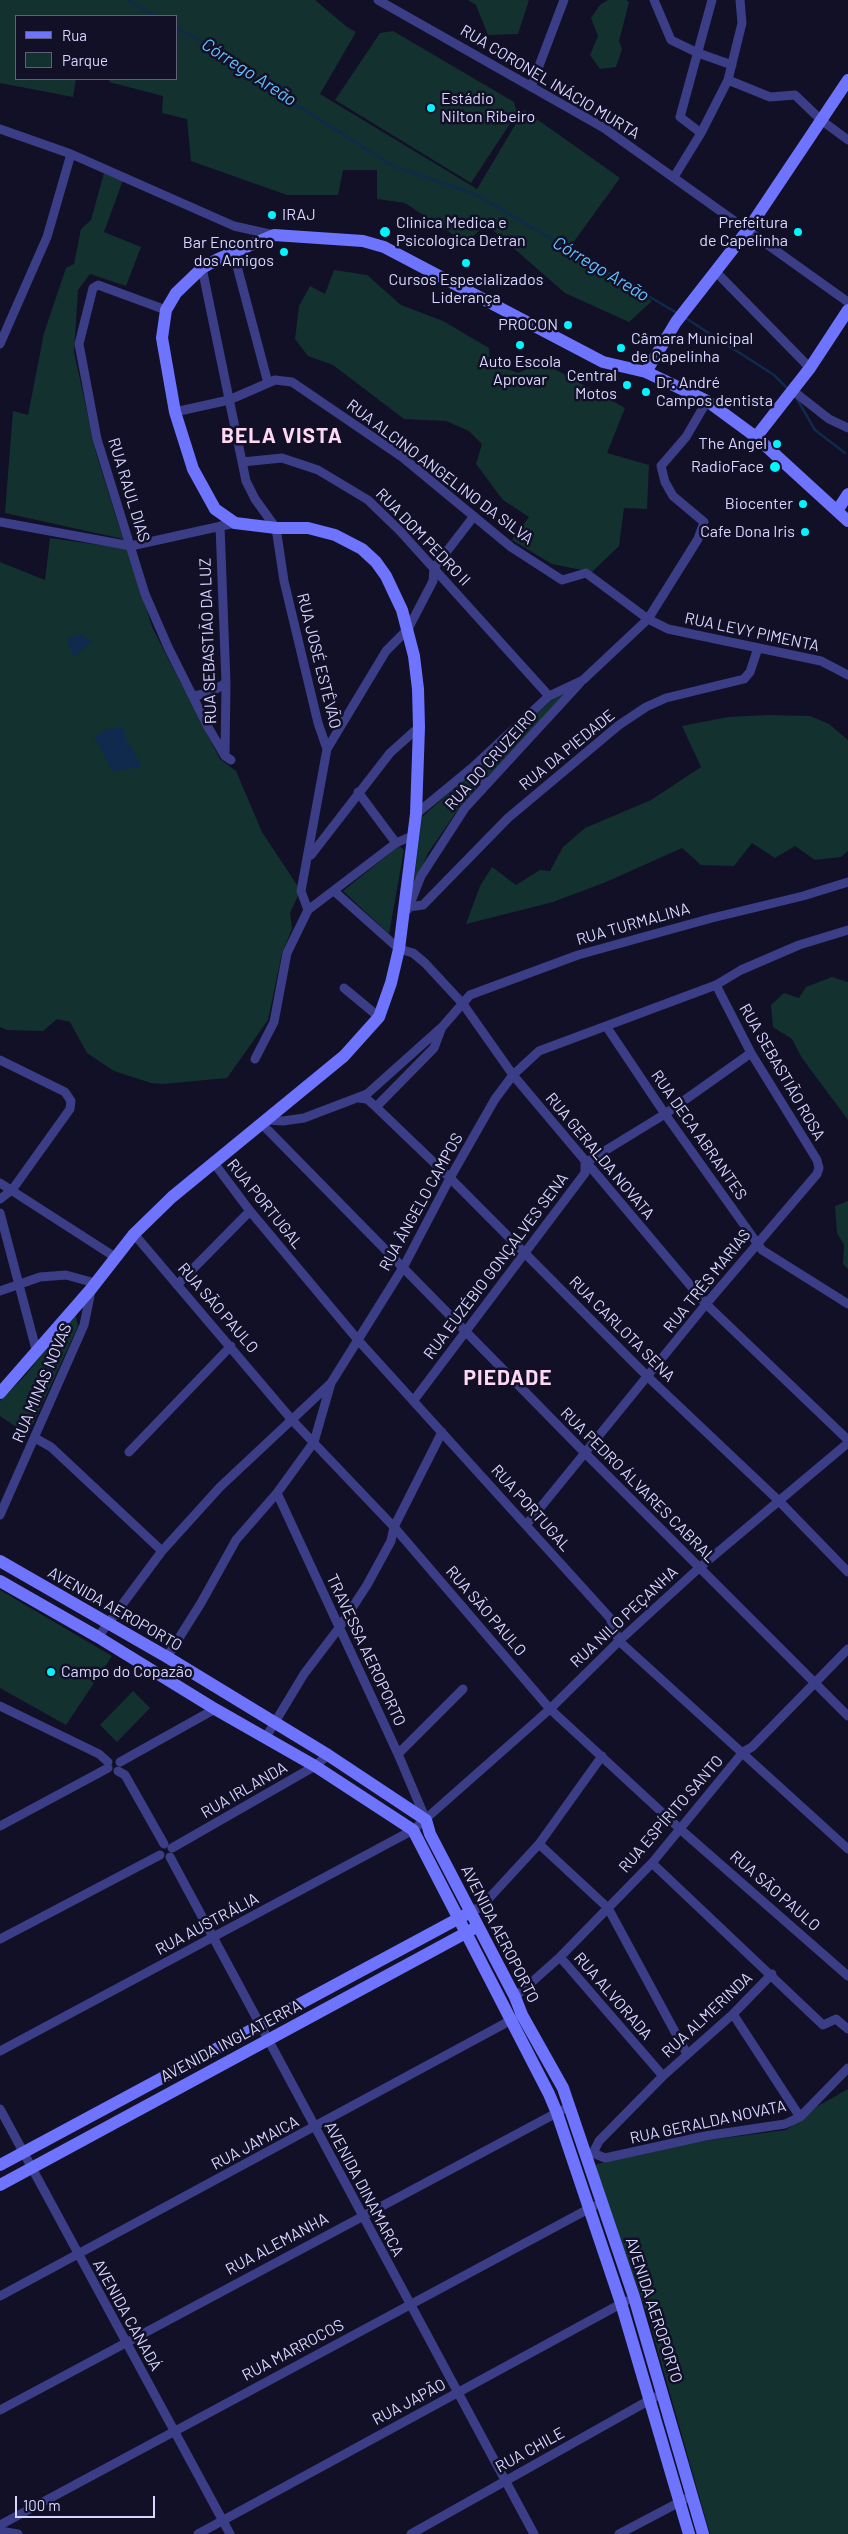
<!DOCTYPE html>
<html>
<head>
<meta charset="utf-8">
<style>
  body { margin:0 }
  #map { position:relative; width:848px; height:2534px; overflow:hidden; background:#121027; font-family:Barlow,sans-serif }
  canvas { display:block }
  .legend { position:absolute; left:15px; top:15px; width:162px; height:65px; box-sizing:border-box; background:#121027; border:1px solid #615f7d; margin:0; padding:6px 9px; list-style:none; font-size:15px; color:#d8d6ff }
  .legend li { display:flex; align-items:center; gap:10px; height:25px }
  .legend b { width:25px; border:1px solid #615f7d }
  .scale { position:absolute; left:15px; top:2496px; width:140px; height:22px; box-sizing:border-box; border:2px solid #d8d6ff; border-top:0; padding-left:6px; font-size:15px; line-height:18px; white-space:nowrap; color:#d8d6ff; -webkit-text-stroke:4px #121027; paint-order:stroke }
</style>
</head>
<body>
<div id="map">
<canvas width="848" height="2534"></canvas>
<ul class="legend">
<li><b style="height:6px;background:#6e74fe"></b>Rua</li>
<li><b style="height:14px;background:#13312e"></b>Parque</li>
</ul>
<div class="scale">100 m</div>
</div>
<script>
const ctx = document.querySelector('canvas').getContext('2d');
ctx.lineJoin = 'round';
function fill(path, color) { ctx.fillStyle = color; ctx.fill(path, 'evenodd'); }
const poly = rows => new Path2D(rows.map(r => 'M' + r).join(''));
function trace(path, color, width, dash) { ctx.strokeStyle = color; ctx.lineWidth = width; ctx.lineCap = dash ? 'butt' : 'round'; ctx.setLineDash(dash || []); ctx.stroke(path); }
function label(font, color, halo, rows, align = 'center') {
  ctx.font = font + ' Barlow,sans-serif'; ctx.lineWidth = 5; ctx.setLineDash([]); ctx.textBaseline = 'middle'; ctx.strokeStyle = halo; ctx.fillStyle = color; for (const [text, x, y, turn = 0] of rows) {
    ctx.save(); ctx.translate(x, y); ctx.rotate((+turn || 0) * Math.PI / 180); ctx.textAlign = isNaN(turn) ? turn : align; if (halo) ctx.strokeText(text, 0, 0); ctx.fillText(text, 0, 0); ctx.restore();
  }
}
fill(poly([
  [0,0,315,0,347,27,356,32,320,94,477,189,524,110,620,178,570,247,652,301,629,322,565,293,486,224,466,243,405,203,377,199,377,170,343,170,338,195,287,195,191,161,187,119,162,113,163,96,109,82,110,79,176,79,176,16,16,16,16,79,76,79,73,97,0,83],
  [468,0,529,0,518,34,488,35,476,5],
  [608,0,626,0,629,2,619,41,622,49,616,67,600,69,590,55,598,36,591,18,600,5],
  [393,31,514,102,517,113,471,183,335,100,380,33],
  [104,173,123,180,104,232,141,247,126,286,90,274,78,290,74,352,96,453,123,539,5,513,13,411,28,415,44,333,66,268,74,264,81,229,91,220],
  [334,270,367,275,401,305,443,321,489,348,490,362,518,373,542,362,625,408,607,453,649,465,647,509,624,508,619,546,592,572,552,564,512,540,529,517,503,500,476,464,482,444,469,431,446,421,404,419,333,365,308,356,295,339,299,306,310,286,325,294],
  [50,538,128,549,152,627,220,759,236,771,262,832,297,885,298,896,290,913,292,929,282,953,268,1020,227,1078,163,1084,151,1083,114,1071,87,1053,70,1022,57,1019,43,1031,7,1030,0,1027,0,562,45,580],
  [571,689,486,778,478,767,553,699],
  [768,715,810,716,829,724,848,740,848,851,841,857,815,860,795,846,775,858,752,843,734,866,701,865,682,848,606,882,553,902,466,924,480,886,492,867,516,885,540,870,550,871,563,847,585,828,651,800,701,767,682,726,728,717],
  [470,774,479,785,457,811,428,853,413,888,422,817],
  [399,846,404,850,389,934,343,891],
  [832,977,848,982,848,1120,802,1058,792,1039,773,1027,771,1005,784,993,799,998,806,987],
  [848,1201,848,1269,843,1264,844,1245,837,1233,835,1206],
  [75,1313,78,1326,28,1435,0,1416,0,1401,24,1377],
  [0,1590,112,1656,66,1725,0,1688],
  [133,1691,150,1708,117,1742,100,1725],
  [848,2089,848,2534,710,2534,649,2320,595,2168,597,2164,695,2142,786,2130,818,2106]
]), '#13312e');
fill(poly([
  [81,635,92,641,75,657,67,643,71,636],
  [123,727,127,741,142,766,113,772,94,737,108,729]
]), '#0f2a4c');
trace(poly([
  [128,0,155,16],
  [176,28,205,43,279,94,393,166,477,195,677,313],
  [684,317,774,375,788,389],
  [797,399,815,430,845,453]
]), '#0f2a4c', 2.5);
trace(poly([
  [378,0,604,128,848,302],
  [654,0,671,40,698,53,732,65],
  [728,80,770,97,795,95,821,120,848,140],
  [531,87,564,0],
  [0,129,71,154,234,226,274,235],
  [701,133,680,117,712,0],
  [674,177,701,133,728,80,742,23,740,0],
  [233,251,268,383],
  [202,268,246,481,255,499,276,528,284,581,318,723,327,749,301,891,308,910],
  [716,272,810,368],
  [166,310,98,285,93,288,79,344,97,439,145,594,168,647,208,727,225,756,231,760],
  [0,344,47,237,71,154],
  [792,390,829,419,848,428],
  [175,412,229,400,275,380,292,382,402,457,511,547,562,580,586,573,648,619,668,629,821,661,848,675],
  [242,462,282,458,318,470,368,500,400,531,549,696],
  [0,522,131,546,235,523],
  [220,526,226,683,225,755],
  [193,696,209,693,226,683],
  [327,749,386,651,408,629,433,581,434,568,474,516],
  [473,767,486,784],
  [358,792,396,843],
  [416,814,473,767,549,696,583,680,648,619,698,539,704,522,673,496,665,482,661,466,686,437,707,401],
  [311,855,390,753,419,727],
  [334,891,399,949,413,953,425,963,463,1004,513,1075,706,1304,848,1440],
  [408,907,423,905,508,818,619,725,646,707,666,698,744,679,750,672,758,648],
  [408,909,421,876,465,808,580,683],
  [344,988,379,1017],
  [606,1026,665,1114,762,1250,848,1304],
  [255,1059,274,1022,287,953,308,910,396,843,412,836],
  [0,1060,65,1092,71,1101,70,1109,12,1190,0,1199],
  [358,1098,367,1099,376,1107,450,1178,648,1377,779,1501,848,1572],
  [376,1107,434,1048,442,1027],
  [266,1120,283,1121,304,1118,367,1094,443,1026,470,995,578,955,712,918,803,896,848,882],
  [261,1123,585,1453,848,1716],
  [214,1163,250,1211,358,1340,610,1618,619,1641,848,1849],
  [0,1183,115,1257],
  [0,1213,37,1353],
  [134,1234,292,1420,394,1527,550,1709,680,1829,848,1976],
  [177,1285,250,1211],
  [0,1291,40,1277,66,1275,95,1283],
  [414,1400,585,1173,585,1163,665,1114,751,1053],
  [35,1438,51,1447,162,1551],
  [129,1452,231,1346],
  [277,1493,398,1754,426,1820],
  [0,1515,84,1325,91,1291],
  [527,1524,706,1304,817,1174,819,1168,817,1160,751,1053,716,985],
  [98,1637,162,1551,220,1487,331,1383],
  [167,1657,201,1603,236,1540,277,1493,314,1442,331,1383,404,1266,450,1178,495,1099,513,1075,539,1051,716,985,741,970,799,945,848,930],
  [0,1706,99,1754,108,1762],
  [266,1737,304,1674,339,1628,367,1585,391,1541,394,1527,442,1432],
  [398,1754,463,1689],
  [120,1762,215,1709],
  [118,1771,125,1775,164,1844],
  [0,1826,108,1768],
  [539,1844,608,1908,687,2054],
  [172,1848,315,1766,328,1755],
  [170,1857,534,2534],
  [652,1863,823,2025,836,2019,848,2029],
  [471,1910,480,1908,539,1844,602,1756],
  [0,1939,160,1855],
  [560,1957,663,2076],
  [515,1997,560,1957,652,1863,743,1752,752,1747,848,1649],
  [733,2014,800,2117],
  [0,2051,413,1830,550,1709,619,1641,699,1568,848,1443],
  [0,2109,230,2534],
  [593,2153,599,2141,663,2076,733,2014,772,1974],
  [585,2156,593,2153,605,2158,705,2136,785,2124,800,2117,848,2068],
  [0,2296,515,2018],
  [0,2410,562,2110],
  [0,2525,594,2206],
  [0,2531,18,2534],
  [198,2534,626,2301],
  [411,2534,655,2397],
  [619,2534,693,2495]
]), '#3b3d86', 9);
trace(poly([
  [646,372,676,322,747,231,848,80],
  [756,437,810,368,848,310],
  [837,511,848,494],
  [0,1393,91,1289,134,1234,172,1197,344,1056,379,1017,391,983,399,949,416,814,419,727,418,689,414,656,402,610,386,576,376,562,362,549,335,535,308,528,276,528,235,523,215,509,193,469,175,412,162,338,166,310,176,293,202,268,218,259,274,235,363,241,384,247,603,362,646,372,707,401,756,437,848,521],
  [0,1561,167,1657,328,1755,426,1820,430,1834,515,1997,522,2015,563,2088,634,2297,703,2534],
  [0,1581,98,1637,215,1709,315,1766,413,1830,549,2094,557,2113,621,2303,689,2534],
  [0,2165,465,1915],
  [0,2185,473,1929]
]), '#6e74fe', 12);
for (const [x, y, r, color] of [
  [431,108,5,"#04f4fd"],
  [272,215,5,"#04f4fd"],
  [385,232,6,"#04f4fd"],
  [798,232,5,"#04f4fd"],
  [284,252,5,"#04f4fd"],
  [466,263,5,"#04f4fd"],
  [568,325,5,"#04f4fd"],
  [520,345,5,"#04f4fd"],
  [621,348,5,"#04f4fd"],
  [627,385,5,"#04f4fd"],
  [646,392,5,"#04f4fd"],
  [777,444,5,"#04f4fd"],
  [775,467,6,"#04f4fd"],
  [803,504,5,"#04f4fd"],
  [805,532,5,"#04f4fd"],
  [51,1672,5,"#04f4fd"]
]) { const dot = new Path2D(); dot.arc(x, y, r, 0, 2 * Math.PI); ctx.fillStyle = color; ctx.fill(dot); trace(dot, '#121027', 2); }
label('16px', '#d8d6ff', '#121027', [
  ["RUA CORONEL INÁCIO MURTA",550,82,31],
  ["RUA ALCINO ANGELINO DA SILVA",440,472,37],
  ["RUA RAUL DIAS",129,490,73],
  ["RUA DOM PEDRO II",423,537,46],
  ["RUA LEVY PIMENTA",752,632,12],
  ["RUA SEBASTIÃO DA LUZ",208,641,-92],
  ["RUA JOSÉ ESTÊVÃO",319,661,76],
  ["RUA DA PIEDADE",567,750,-39],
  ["RUA DO CRUZEIRO",491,760,-48],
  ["RUA TURMALINA",633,924,-16],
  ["RUA SEBASTIÃO ROSA",782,1072,60],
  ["RUA DECA ABRANTES",699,1135,55],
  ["RUA GERALDA NOVATA",600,1156,50],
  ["RUA ÂNGELO CAMPOS",421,1202,-61],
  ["RUA PORTUGAL",265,1204,51],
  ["RUA EUZÉBIO GONÇALVES SENA",496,1266,-53],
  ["RUA TRÊS MARIAS",707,1281,-51],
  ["RUA SÃO PAULO",218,1308,49],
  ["RUA CARLOTA SENA",622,1329,45],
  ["RUA MINAS NOVAS",42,1383,-67],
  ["RUA PEDRO ÁLVARES CABRAL",638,1485,45],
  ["RUA PORTUGAL",531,1508,48],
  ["AVENIDA AEROPORTO",115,1609,30],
  ["RUA SÃO PAULO",486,1611,49],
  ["RUA NILO PEÇANHA",624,1617,-43],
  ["TRAVESSA AEROPORTO",366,1650,65],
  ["RUA IRLANDA",244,1790,-30],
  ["RUA ESPÍRITO SANTO",671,1814,-49],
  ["RUA SÃO PAULO",775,1891,41],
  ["RUA AUSTRÁLIA",207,1924,-28],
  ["AVENIDA AEROPORTO",500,1934,63],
  ["RUA ALVORADA",613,1996,49],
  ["RUA ALMERINDA",707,2015,-43],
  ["AVENIDA INGLATERRA",231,2041,-28],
  ["RUA GERALDA NOVATA",708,2122,-12],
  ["RUA JAMAICA",255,2143,-28],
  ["AVENIDA DINAMARCA",364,2189,62],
  ["RUA ALEMANHA",277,2244,-28],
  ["AVENIDA AEROPORTO",654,2310,72],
  ["AVENIDA CANADÁ",127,2315,61],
  ["RUA MARROCOS",293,2350,-28],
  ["RUA JAPÃO",409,2402,-28],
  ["RUA CHILE",530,2450,-29]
]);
label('16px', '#d8d6ff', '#121027', [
  ["Estádio",441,99,"left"],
  ["Nilton Ribeiro",441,117,"left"],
  ["IRAJ",282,215,"left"],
  ["Clinica Medica e",396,223,"left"],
  ["Psicologica Detran",396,241,"left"],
  ["Prefeitura",788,223],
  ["de Capelinha",788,241],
  ["Bar Encontro",274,243],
  ["dos Amigos",274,261],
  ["Cursos Especializados",466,280,"center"],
  ["Liderança",466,298,"center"],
  ["PROCON",558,325],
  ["Câmara Municipal",631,339,"left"],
  ["de Capelinha",631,357,"left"],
  ["Auto Escola",520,362,"center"],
  ["Aprovar",520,380,"center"],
  ["Central",617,376],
  ["Motos",617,394],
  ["Dr. André",656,383,"left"],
  ["Campos dentista",656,401,"left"],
  ["The Angel",767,444],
  ["RadioFace",764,467],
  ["Biocenter",793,504],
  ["Cafe Dona Iris",795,532],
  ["Campo do Copazão",61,1672,"left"]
], 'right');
label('italic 18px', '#65c1fe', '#121027', [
  ["Córrego Areão",249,72,33],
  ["Córrego Areão",601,269,31]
]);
ctx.letterSpacing = '1px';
label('bold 21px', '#ffd8f3', '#121027', [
  ["BELA VISTA",282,436],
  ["PIEDADE",508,1378]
]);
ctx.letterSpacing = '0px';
</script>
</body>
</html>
